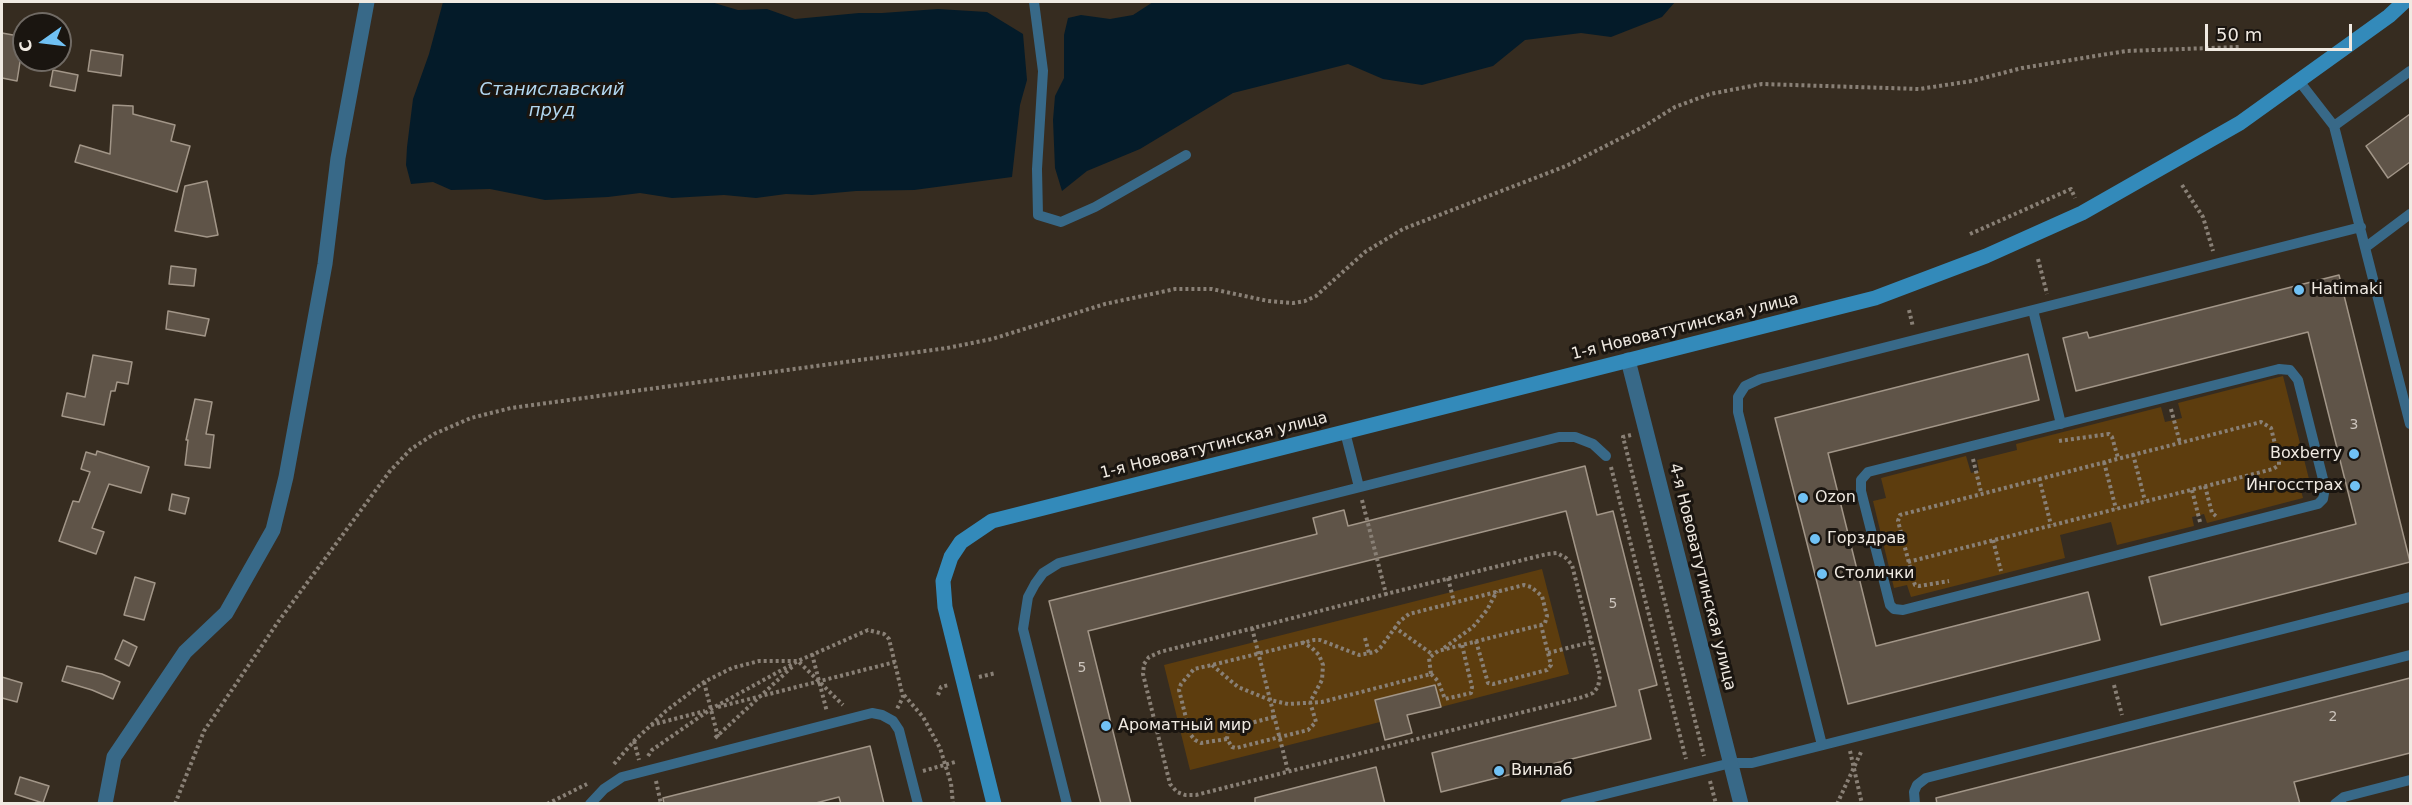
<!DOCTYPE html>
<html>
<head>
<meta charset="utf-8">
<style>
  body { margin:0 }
  #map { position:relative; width:2412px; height:805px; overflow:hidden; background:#362c20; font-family:"DejaVu Sans",sans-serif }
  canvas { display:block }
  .frame { position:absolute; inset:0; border:3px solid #f0eae2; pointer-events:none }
  .north { position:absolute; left:12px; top:12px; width:60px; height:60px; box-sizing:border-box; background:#1a1510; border:2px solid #706a64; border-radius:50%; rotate:256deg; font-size:16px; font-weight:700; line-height:24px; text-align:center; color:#f0eae2 }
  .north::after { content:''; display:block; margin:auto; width:21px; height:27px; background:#70c1f4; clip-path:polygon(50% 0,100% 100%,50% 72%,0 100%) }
  .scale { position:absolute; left:2205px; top:24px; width:147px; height:27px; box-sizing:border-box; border:3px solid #f0eae2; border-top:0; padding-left:8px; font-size:18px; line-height:21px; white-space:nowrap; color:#f0eae2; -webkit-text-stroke:4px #1a1510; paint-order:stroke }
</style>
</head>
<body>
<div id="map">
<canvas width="2412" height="805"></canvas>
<div class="frame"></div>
<div class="north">С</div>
<div class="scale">50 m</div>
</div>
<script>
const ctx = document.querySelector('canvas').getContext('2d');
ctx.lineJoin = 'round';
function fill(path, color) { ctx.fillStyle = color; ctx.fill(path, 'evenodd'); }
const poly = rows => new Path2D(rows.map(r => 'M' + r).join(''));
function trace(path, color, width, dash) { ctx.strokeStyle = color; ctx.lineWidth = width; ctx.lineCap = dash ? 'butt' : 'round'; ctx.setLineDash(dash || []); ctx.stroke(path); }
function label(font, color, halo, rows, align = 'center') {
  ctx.font = font + ' "DejaVu Sans",sans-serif'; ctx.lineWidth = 6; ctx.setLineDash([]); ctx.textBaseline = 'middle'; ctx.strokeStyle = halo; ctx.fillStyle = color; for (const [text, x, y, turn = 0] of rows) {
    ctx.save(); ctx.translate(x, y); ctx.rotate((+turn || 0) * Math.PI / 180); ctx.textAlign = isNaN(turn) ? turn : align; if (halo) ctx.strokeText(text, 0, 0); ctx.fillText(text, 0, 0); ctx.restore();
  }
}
fill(poly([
  [2283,376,2310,483,2300,486,2303,498,2207,523,2204,514,2192,517,2194,526,2117,545,2111,522,2060,535,2065,558,1911,597,1907,585,1894,588,1873,501,1886,498,1881,478,1966,456,1971,473,1979,471,1977,460,2017,450,2016,444,2161,407,2165,422,2182,418,2178,403],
  [1542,569,1569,674,1441,707,1435,685,1375,700,1380,722,1190,770,1164,665]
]), '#5d3d0e');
fill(poly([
  [443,2,711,2,738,10,767,9,795,19,859,13,882,13,938,9,987,12,1023,34,1027,80,1020,105,1012,177,914,190,856,191,812,195,786,194,756,198,724,195,672,198,640,193,608,197,545,200,490,189,451,190,433,182,411,184,406,165,407,147,413,99,429,54],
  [1153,2,1675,2,1662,17,1611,37,1581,33,1525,40,1493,66,1422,85,1383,79,1348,64,1233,93,1140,149,1087,171,1062,191,1055,168,1053,120,1055,96,1064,78,1064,35,1068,18,1081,15,1110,19,1133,15]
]), '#041b29');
const building = poly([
  [2,33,24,37,17,81,2,78,2,33],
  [91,50,123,55,121,76,88,71,91,50],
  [53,70,78,75,75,91,50,86,53,70],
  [113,105,133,106,133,114,175,125,171,141,190,146,177,192,75,162,80,145,110,154,113,105],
  [2410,114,2410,162,2388,178,2366,146,2410,114],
  [207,181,218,235,207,237,175,231,185,186,207,181],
  [171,266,196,269,194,286,169,284,171,266],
  [2339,275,2410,562,2161,625,2149,577,2356,524,2308,332,2076,391,2063,338,2087,332,2089,338,2339,275],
  [168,311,209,319,205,336,166,329,168,311],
  [2028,354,2039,400,1828,453,1876,646,2088,592,2100,640,1848,704,1775,418,2028,354],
  [93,355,132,362,128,384,117,382,115,391,111,391,104,425,62,416,67,393,85,397,93,355],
  [195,399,212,402,206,434,214,435,210,468,185,465,188,440,186,440,195,399],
  [97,451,149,467,141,493,109,484,92,528,104,532,96,554,59,541,73,501,79,502,90,472,81,469,86,452,96,455,97,451],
  [1585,466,1597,515,1613,511,1657,685,1639,690,1651,739,1441,792,1432,753,1616,706,1566,511,1088,631,1131,804,1101,804,1049,601,1317,534,1313,518,1336,512,1344,510,1348,526,1585,466],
  [172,494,189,498,185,514,169,510,172,494],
  [135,577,155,583,144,620,124,615,135,577],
  [123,640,137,647,129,666,115,659,123,640],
  [67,666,102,674,120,682,113,699,92,690,62,681,67,666],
  [2,677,22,683,17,702,2,698,2,677],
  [2410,678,2410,753,2294,782,2300,804,1937,804,1936,798,2410,678],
  [1435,685,1441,707,1407,715,1412,733,1385,740,1375,700,1435,685],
  [870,746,884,804,841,804,839,797,812,804,664,804,663,798,870,746],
  [1376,767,1385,804,1255,804,1255,798,1376,767],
  [20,777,49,786,43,803,15,794,20,777]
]);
fill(building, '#5f5448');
trace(building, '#a29688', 1.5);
trace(poly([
  [2182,185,2203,217,2213,251],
  [1970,234,2071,189,2075,198],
  [2038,259,2047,294],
  [1909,310,1913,327],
  [2171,409,2180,443],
  [1631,435,1623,437,1704,756],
  [2059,441,2109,434,2112,437,2118,458],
  [2133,454,2145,501],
  [1973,459,1981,492],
  [2104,462,2116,509],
  [1611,467,1686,759],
  [2039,478,2051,525],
  [2205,486,2212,513,2216,516],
  [2192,490,2200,522],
  [1362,500,1386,594,1160,652,1149,657,1144,664,1143,674,1170,784,1177,792,1185,795,1196,795,1583,697,1593,693,1598,687,1600,676,1572,565,1566,558,1557,553,1547,554,1386,594],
  [1993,540,2001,571],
  [1908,562,2273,469,2279,465,2279,460,2271,428,2261,422,1900,515,1898,521,1914,582,1915,585,1919,586,1949,581],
  [1448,578,1454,602],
  [1394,627,1432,654],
  [1252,628,1288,771],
  [1365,638,1369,653],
  [1476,641,1488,683,1493,684,1547,670,1551,665,1541,625],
  [1302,642,1312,648,1319,655,1323,665,1322,680,1310,702],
  [1444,648,1473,627,1487,610,1497,591],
  [1548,653,1591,642],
  [812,654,827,712],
  [1212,665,1238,687,1270,700,1288,704,1322,702,1431,674,1429,658,1438,651,1541,625,1545,623,1547,616,1542,596,1531,587,1524,585,1409,614,1400,621,1380,648,1375,652,1359,655,1320,640,1314,640,1212,665,1194,669,1181,684,1179,690,1190,734,1195,740,1201,743,1227,739],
  [1431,674,1438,681,1445,699,1471,693,1472,687,1462,645],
  [979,677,996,673],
  [704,682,718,737],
  [2114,685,2122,715],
  [904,695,923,717,940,748,951,783,953,804],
  [938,695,941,687,949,685],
  [718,707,895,662],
  [1274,717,1231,728,1228,731,1227,739,1232,747,1236,748,1308,730,1316,722,1310,702],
  [651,725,705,711],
  [715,738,793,666],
  [634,741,639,760],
  [1850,751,1862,804],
  [648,756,652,750,711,709,798,661,868,630,884,634,889,639,903,697,897,709],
  [614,764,634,741,666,711,704,682,732,668,759,661,798,661,843,705],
  [923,771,955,762],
  [656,781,661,804],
  [1710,781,1716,804],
  [175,804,204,731,278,622,390,471,411,449,434,434,471,418,511,408,947,348,992,339,1105,304,1175,289,1212,289,1268,301,1293,303,1305,301,1316,296,1365,252,1403,229,1566,166,1643,127,1675,107,1710,94,1762,84,1919,89,1972,81,2022,68,2126,51,2239,47],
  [547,804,587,784],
  [1837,804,1862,750]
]), '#898076', 4, [3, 3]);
trace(poly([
  [1034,2,1043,71,1037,169,1038,215,1061,222,1095,207,1186,155],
  [2299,81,2334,126,2410,424],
  [2334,126,2410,71],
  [2366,247,2410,214],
  [2033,310,2061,424],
  [2279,369,2290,370,2298,380,2325,487,2323,499,2318,504,1903,610,1894,609,1890,605,1861,491,1861,480,1868,472,2279,369],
  [1345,432,1359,487],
  [1822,745,1738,412,1738,397,1745,386,1760,379,2361,227],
  [590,804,604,789,622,777,872,713,882,715,893,721,899,730,918,804],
  [1067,804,1023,629,1028,597,1035,584,1043,573,1059,563,1559,437,1575,437,1593,444,1606,456],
  [1565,804,1731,763,1752,763,2410,597],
  [1915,804,1914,792,1917,785,1926,778,2410,655],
  [2335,804,2344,797,2410,780]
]), '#386988', 10);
trace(poly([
  [1628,360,1741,804],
  [105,804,114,757,185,652,226,613,273,530,286,477,325,264,338,158,367,2]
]), '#386988', 15);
trace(poly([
  [994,804,945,607,943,581,951,557,961,542,992,521,1875,298,1986,256,2082,213,2240,123,2389,16,2404,2]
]), '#338aba', 15);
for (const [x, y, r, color] of [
  [2299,290,6,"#70c1f4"],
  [2354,454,6,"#70c1f4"],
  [2355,486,6,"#70c1f4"],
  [1803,498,6,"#70c1f4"],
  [1815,539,6,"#70c1f4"],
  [1822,574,6,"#70c1f4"],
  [1106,726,6,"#70c1f4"],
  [1499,771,6,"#70c1f4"]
]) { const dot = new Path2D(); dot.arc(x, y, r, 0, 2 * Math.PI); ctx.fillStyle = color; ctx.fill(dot); trace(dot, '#1a1510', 2); }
label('14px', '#ccc4bc', null, [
  ["3",2354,425],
  ["5",1613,604],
  ["5",1082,668],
  ["2",2333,717]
]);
label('16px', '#f0eae2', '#1a1510', [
  ["Hatimaki",2311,290],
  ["Boxberry",2342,454,"right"],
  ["Ингосстрах",2343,486,"right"],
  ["Ozon",1815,498],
  ["Горздрав",1827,539],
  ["Столички",1834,574],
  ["Ароматный мир",1118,726],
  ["Винлаб",1511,771]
], 'left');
label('16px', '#f0eae2', '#1a1510', [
  ["1-я Нововатутинская улица",1685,327,-14],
  ["1-я Нововатутинская улица",1214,446,-14],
  ["4-я Нововатутинская улица",1702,577,76]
]);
label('italic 18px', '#b2d7f0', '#1a1510', [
  ["Станиславский",552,90],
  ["пруд",552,111]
]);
</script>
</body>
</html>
